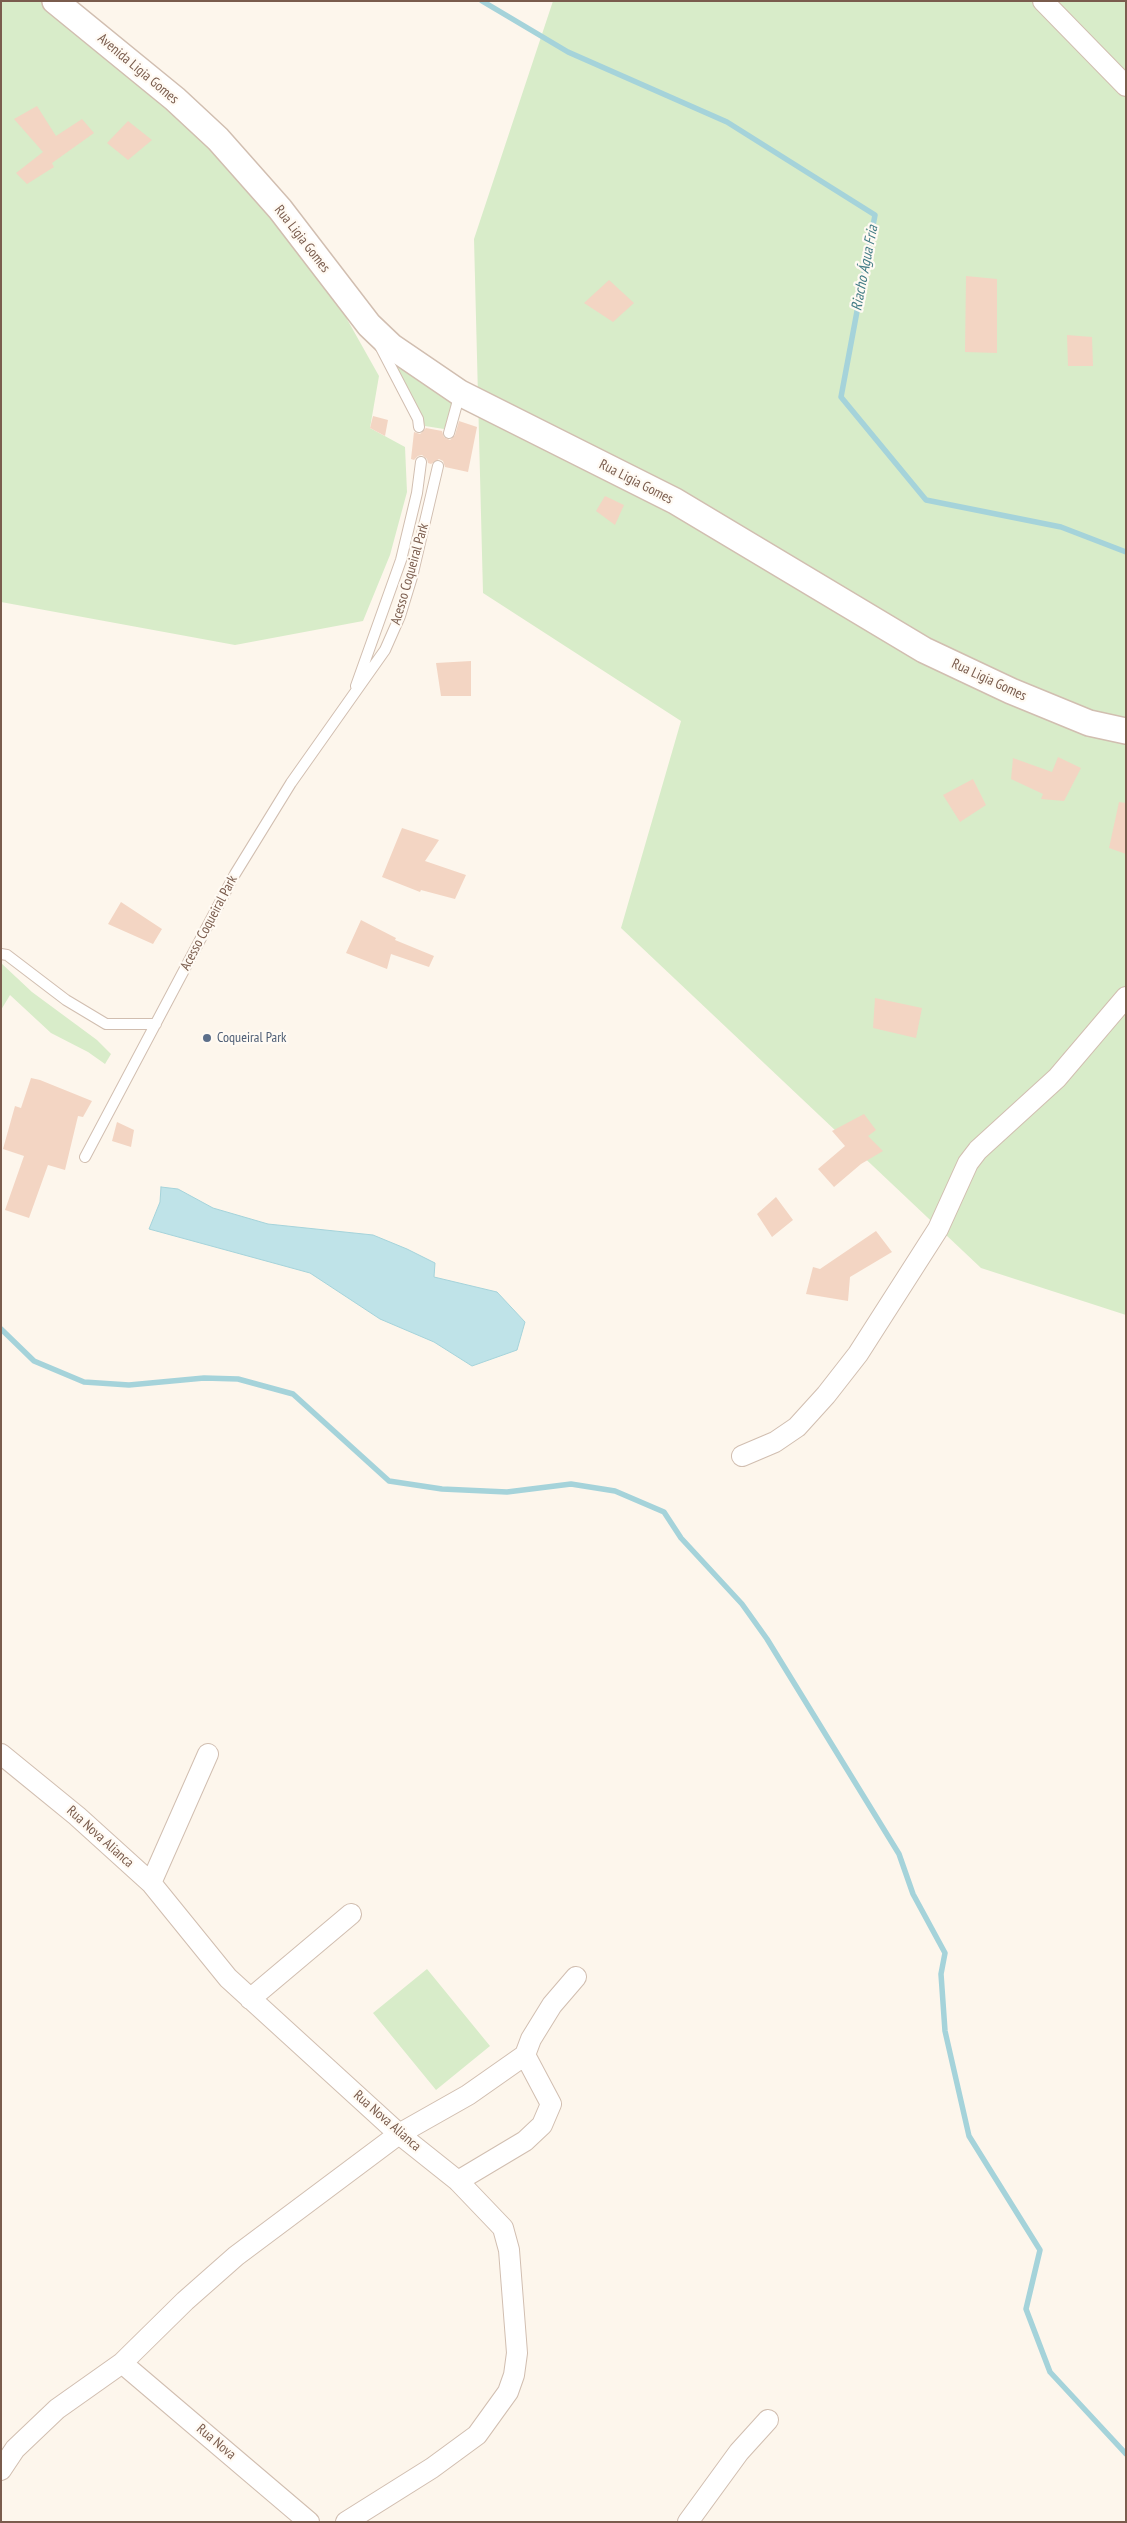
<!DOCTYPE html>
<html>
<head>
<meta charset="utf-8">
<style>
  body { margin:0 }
  #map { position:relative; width:1127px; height:2523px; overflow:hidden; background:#fdf6ec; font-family:"PT Sans Narrow",sans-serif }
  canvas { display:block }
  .frame { position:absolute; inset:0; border:2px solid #7a5c4d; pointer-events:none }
</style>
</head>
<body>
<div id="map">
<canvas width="1127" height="2523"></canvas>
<div class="frame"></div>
</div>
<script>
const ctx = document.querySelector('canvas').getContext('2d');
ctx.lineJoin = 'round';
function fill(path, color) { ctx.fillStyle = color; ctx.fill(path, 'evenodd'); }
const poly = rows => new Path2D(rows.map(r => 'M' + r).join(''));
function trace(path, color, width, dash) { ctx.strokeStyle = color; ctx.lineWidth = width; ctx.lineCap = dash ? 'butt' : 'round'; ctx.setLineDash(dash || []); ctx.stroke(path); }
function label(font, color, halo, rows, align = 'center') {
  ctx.font = font + ' "PT Sans Narrow",sans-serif'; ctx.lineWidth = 4.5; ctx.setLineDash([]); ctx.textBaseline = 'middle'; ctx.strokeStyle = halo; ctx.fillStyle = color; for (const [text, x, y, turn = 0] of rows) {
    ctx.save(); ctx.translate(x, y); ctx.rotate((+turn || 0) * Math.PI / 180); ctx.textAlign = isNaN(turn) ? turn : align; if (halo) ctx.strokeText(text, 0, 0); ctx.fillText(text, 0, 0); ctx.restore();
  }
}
fill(poly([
  [1,1,52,1,224,160,334,296,379,376,370,428,405,447,407,492,390,555,363,621,235,645,1,602],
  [553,1,1126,1,1126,1315,981,1268,621,928,681,721,483,593,474,239],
  [369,325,460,393,444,429,425,426,420,413],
  [1,963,32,992,97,1040,111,1054,105,1064,88,1052,51,1033,10,995,1,1010],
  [427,1969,490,2046,436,2090,373,2013]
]), '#d8ecc9');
const water = poly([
  [161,1187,178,1189,213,1208,268,1224,373,1235,407,1249,435,1263,434,1277,497,1292,525,1322,517,1350,472,1366,434,1342,380,1319,310,1273,149,1229,160,1202,161,1187]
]);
fill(water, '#bfe3e8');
trace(water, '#a5d3da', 1);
trace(poly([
  [482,1,568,52,727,122,875,215,841,397,926,500,1061,527,1126,552],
  [1,1329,34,1361,84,1382,129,1385,204,1378,238,1379,293,1394,389,1481,442,1489,507,1492,571,1484,615,1491,664,1512,681,1538,742,1604,767,1639,899,1854,913,1894,945,1953,941,1974,945,2031,969,2136,1040,2250,1026,2309,1050,2372,1126,2454]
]), '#a5d3da', 5.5);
fill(poly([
  [37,106,56,136,82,119,94,133,52,163,54,167,27,184,16,173,43,152,14,119],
  [128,121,152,140,128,160,107,143],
  [966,276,997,279,997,353,965,352],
  [609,280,634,303,613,322,584,303],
  [1067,335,1092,337,1093,366,1068,366],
  [373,416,388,420,385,436,370,428],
  [459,421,477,427,468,472,445,467,443,461,439,459,431,464,428,463,427,459,422,455,418,456,414,460,411,459,414,432,420,434,426,428,442,431,444,437,450,440,455,435],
  [605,496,624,505,615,525,596,511],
  [471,661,471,696,441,696,436,663],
  [1058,757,1081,768,1064,801,1041,799,1043,794,1011,779,1013,758,1052,772],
  [973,779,986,805,960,822,943,795],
  [1119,802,1126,803,1126,854,1109,848],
  [402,828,439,840,425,861,466,875,455,899,421,890,420,892,382,877],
  [121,902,162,929,153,944,108,924],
  [361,920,396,938,395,940,434,956,429,967,391,954,387,969,346,953],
  [875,998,922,1008,916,1038,873,1028],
  [31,1078,40,1080,92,1101,83,1117,78,1116,65,1170,48,1165,29,1218,5,1210,24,1156,3,1149,15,1106,21,1108],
  [864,1114,876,1130,868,1136,883,1151,861,1164,834,1187,818,1169,845,1146,832,1131],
  [117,1122,134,1130,131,1147,112,1141],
  [776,1197,793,1220,772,1237,757,1214],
  [876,1231,892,1252,850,1277,848,1301,806,1294,813,1267,820,1269]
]), '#f3d5c3');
const service = poly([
  [380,346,418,419,419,427],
  [449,433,460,393],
  [356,686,401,560,417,493,421,462],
  [1,954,7,955,66,1000,106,1024,156,1024],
  [85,1157,235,874,291,783,385,650,400,616,412,577,438,466]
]);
const minor = poly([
  [1043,1,1126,86],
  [742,1456,775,1442,797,1427,826,1395,858,1354,938,1229,968,1163,978,1150,1057,1078,1126,997],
  [1,1754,77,1816,151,1883,228,1978,399,2134,458,2181,503,2228,509,2250,517,2353,514,2375,508,2392,477,2435,432,2468,346,2522],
  [151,1883,208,1754],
  [250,1999,351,1914],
  [458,2181,525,2141,542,2125,551,2104,525,2055,531,2039,552,2005,576,1977],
  [122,2363,309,2522],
  [1,2470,15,2449,57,2409,122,2363,185,2301,236,2256,399,2134,468,2095,525,2055],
  [688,2522,739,2452,768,2420]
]);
const tertiary = poly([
  [55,1,175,99,218,139,280,209,369,325,391,346,460,393,675,501,924,650,1011,691,1089,723,1126,731]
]);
trace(service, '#d1beb0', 12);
trace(minor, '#d1beb0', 22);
trace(tertiary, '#d1beb0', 28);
trace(service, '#fff', 10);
trace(minor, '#fff', 20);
trace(tertiary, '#fff', 25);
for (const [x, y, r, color] of [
  [207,1038,5,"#5c6f8a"]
]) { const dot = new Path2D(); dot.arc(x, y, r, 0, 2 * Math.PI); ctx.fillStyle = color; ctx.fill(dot); trace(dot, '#fffaf3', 2); }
label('14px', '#7a5c4d', '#fffaf3', [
  ["Avenida Ligia Gomes",138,69,40],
  ["Rua Ligia Gomes",302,239,52],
  ["Rua Ligia Gomes",636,482,27],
  ["Acesso Coqueiral Park",410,574,-74],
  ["Rua Ligia Gomes",989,680,25],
  ["Acesso Coqueiral Park",209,923,-62],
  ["Rua Nova Alianca",100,1837,42],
  ["Rua Nova Alianca",387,2121,41],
  ["Rua Nova",216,2442,40]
]);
label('14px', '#4e5e75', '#fffaf3', [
  ["Coqueiral Park",217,1038]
], 'left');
label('italic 15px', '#437c86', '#fffaf3', [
  ["Riacho Água Fria",865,268,-79]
]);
</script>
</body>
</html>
